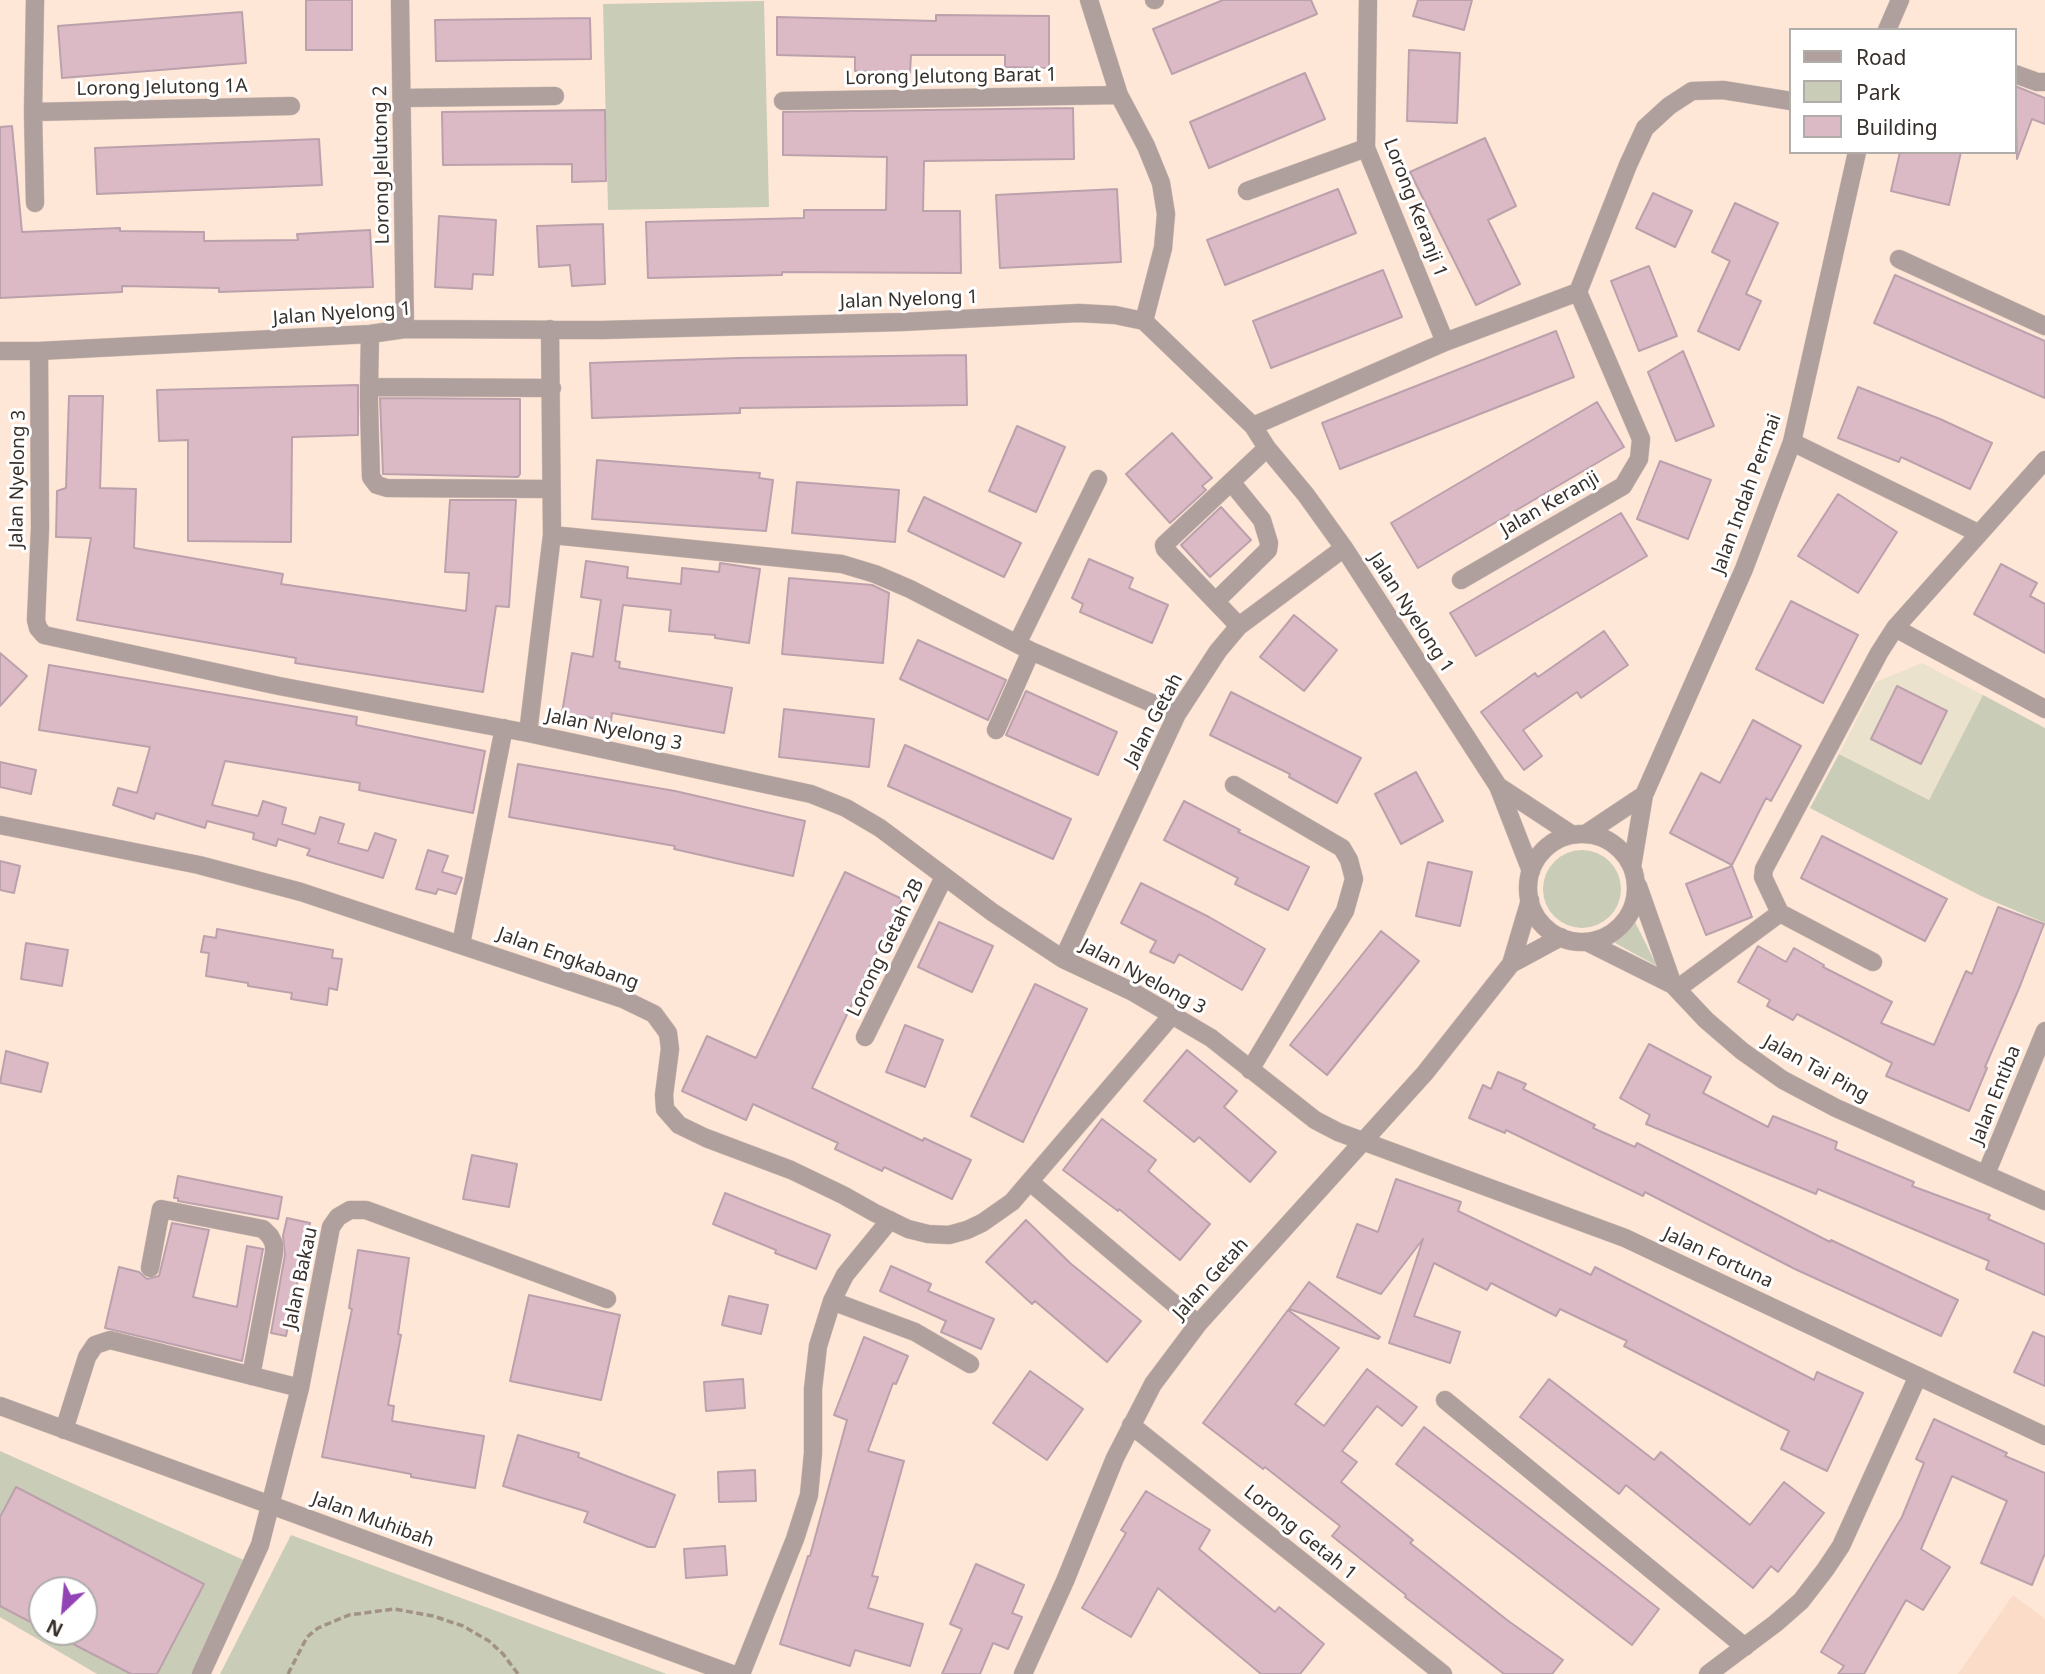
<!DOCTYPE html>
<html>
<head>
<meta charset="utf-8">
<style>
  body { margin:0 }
  #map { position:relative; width:2045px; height:1674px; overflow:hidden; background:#ffe7d8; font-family:"Noto Sans",sans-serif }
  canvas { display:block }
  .legend { position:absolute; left:1789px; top:28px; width:228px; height:126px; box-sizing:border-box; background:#fff; border:2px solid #afacaa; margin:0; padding:9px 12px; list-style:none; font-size:21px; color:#38302a }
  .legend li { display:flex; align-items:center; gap:14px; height:35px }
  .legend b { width:35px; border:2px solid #afacaa }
  .north { position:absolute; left:28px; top:1576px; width:70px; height:70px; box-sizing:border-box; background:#fff; border:2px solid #afacaa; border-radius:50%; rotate:206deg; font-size:19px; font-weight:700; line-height:28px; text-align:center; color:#38302a }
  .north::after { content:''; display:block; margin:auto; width:24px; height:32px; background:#9244b4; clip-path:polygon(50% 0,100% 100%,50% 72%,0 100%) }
</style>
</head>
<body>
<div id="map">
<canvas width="2045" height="1674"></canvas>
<ul class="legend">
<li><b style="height:9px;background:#afa09d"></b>Road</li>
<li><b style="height:19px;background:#c9ccb7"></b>Park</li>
<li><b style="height:19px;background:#dbbac6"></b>Building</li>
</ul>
<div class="north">N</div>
</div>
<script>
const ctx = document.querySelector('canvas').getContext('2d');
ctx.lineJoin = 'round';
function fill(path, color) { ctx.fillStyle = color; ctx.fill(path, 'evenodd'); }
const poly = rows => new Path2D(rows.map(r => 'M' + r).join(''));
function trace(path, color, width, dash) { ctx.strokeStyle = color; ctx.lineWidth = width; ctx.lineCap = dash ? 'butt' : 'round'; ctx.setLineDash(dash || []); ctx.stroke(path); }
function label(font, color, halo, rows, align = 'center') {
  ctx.font = font + ' "Noto Sans",sans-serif'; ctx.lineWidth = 6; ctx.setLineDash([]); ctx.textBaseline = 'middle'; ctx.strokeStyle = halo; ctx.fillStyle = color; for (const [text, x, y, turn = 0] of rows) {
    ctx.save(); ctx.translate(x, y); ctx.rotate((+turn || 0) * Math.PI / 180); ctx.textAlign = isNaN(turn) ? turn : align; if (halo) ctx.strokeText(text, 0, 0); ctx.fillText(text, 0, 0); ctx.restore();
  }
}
fill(poly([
  [1922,663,1983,695,1929,800,1839,754,1876,682]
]), '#ebe2cd');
fill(poly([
  [2013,1595,2045,1619,2045,1674,1958,1674]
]), '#fadcc8');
fill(poly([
  [764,1,769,207,608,210,603,4],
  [1983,695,2045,728,2045,923,1981,896,1810,808,1839,754,1929,800],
  '1543 889a39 39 0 1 1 78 0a39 39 0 1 1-78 0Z',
  [1635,922,1657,966,1615,943],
  [0,1451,255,1565,200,1674,97,1674,0,1617],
  [42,1590,84,1590,84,1632,42,1632],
  [291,1535,664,1673,667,1674,220,1674]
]), '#c9ccb7');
const building = poly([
  [306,0,352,0,352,50,306,50,306,0],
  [1223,0,1311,0,1317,14,1172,74,1153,29,1223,0],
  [1418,0,1472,0,1464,30,1413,16,1418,0],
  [242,12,246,63,62,78,58,26,242,12],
  [936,15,1049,16,1049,68,1005,67,1005,55,911,55,910,73,855,71,855,57,777,55,777,17,936,21,936,15],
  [590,18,591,59,436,61,435,20,590,18],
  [1409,50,1460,53,1457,123,1407,121,1409,50],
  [1305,73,1325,119,1209,168,1190,122,1305,73],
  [2015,86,2045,98,2045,124,2032,119,2017,159,2015,86],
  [1073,108,1074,159,924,161,923,211,960,211,961,273,782,272,782,275,648,278,646,222,804,218,804,210,886,210,887,157,783,155,783,112,1073,108],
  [605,110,606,181,572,182,572,164,443,165,442,112,605,110],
  [12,126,22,232,120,228,120,231,204,232,204,241,298,240,297,234,370,230,373,287,219,292,219,288,122,286,122,292,0,298,0,127,12,126],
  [1485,138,1516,206,1488,220,1520,284,1476,305,1410,172,1485,138],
  [319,139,322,185,97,194,95,148,319,139],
  [1900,152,1961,152,1949,205,1891,191,1900,152],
  [1117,189,1121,262,1000,268,996,195,1117,189],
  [1338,189,1356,233,1225,285,1207,240,1338,189],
  [1653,193,1692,211,1675,247,1636,228,1653,193],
  [1735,203,1778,223,1746,294,1761,301,1739,350,1698,331,1730,261,1712,252,1735,203],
  [439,216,496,220,493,275,473,274,472,289,435,287,439,216],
  [603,224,605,284,572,286,570,265,539,267,537,226,603,224],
  [1649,266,1677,336,1639,351,1611,281,1649,266],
  [1383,270,1402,317,1271,368,1253,321,1383,270],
  [1895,275,2045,341,2045,398,1874,323,1895,275],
  [1556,331,1574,377,1340,469,1322,423,1556,331],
  [1683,351,1714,426,1676,441,1648,372,1683,351],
  [966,355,967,405,740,408,740,413,592,418,590,363,738,358,966,355],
  [358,385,358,435,292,437,291,542,188,541,188,440,159,441,157,390,358,385],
  [1858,387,1940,419,1992,443,1970,489,1901,457,1899,462,1838,438,1858,387],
  [69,396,103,396,100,488,136,489,134,548,283,574,281,584,466,611,469,573,445,572,450,500,516,500,509,607,496,606,483,692,295,663,296,658,77,620,91,538,56,537,57,491,66,488,69,396],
  [380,398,520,399,520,474,518,477,383,474,380,398],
  [1597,402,1624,447,1418,568,1391,523,1597,402],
  [1017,426,1065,447,1036,512,989,491,1017,426],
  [1172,433,1212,478,1202,486,1206,490,1170,523,1126,474,1172,433],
  [597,460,760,473,759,478,773,480,766,531,592,519,597,460],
  [1660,461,1711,480,1688,539,1637,519,1660,461],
  [797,482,899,490,895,542,792,533,797,482],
  [1838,494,1897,532,1858,593,1798,556,1838,494],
  [924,497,1021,543,1004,577,908,531,924,497],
  [1221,507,1251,540,1210,577,1181,545,1221,507],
  [1621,513,1647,556,1476,656,1450,613,1621,513],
  [1089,559,1133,578,1129,588,1168,605,1152,643,1080,612,1083,604,1072,598,1089,559],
  [586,561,628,567,627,578,681,584,682,568,719,572,720,563,760,569,749,643,715,638,715,635,669,631,671,610,623,605,615,661,620,662,619,668,732,688,724,733,612,713,611,721,562,713,572,653,593,657,601,600,581,597,586,561],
  [2001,564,2037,583,2030,596,2045,604,2045,653,1974,614,2001,564],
  [789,578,872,585,889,593,883,663,782,654,789,578],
  [1791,601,1858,635,1823,703,1756,669,1791,601],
  [1294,615,1337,650,1304,691,1260,657,1294,615],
  [1604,631,1628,665,1581,698,1577,692,1523,730,1542,756,1524,770,1481,712,1535,673,1538,677,1604,631],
  [918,640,1006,680,988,720,900,679,918,640],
  [0,653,27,676,0,706,0,653],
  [49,665,357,717,356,725,485,751,473,813,359,790,360,783,225,761,212,805,258,816,263,801,286,808,282,824,315,834,320,817,344,824,338,843,368,851,375,833,396,840,383,878,307,855,310,849,278,839,276,846,253,839,254,833,207,821,205,828,156,813,154,819,113,805,118,788,137,793,150,747,39,730,49,665],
  [1897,686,1947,711,1921,764,1871,739,1897,686],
  [1026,691,1117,732,1098,775,1006,735,1026,691],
  [1231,692,1361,758,1337,803,1289,777,1290,774,1210,735,1231,692],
  [784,709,874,719,869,767,779,757,784,709],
  [1753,720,1801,746,1771,801,1766,798,1732,865,1670,833,1701,773,1720,783,1753,720],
  [905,745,1071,819,1053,859,888,786,905,745],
  [0,762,36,770,31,794,0,787,0,762],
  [518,764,675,791,805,821,793,876,674,849,675,846,509,817,518,764],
  [1416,772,1443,821,1401,844,1375,794,1416,772],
  [1184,801,1240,830,1238,832,1309,867,1288,910,1235,884,1238,878,1164,840,1184,801],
  [1822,836,1947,899,1925,941,1801,878,1822,836],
  [428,850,448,856,442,872,462,878,456,894,438,889,436,894,416,889,428,850],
  [0,861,20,866,14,893,0,890,0,861],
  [1428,862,1472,872,1460,926,1416,916,1428,862],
  [1732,866,1752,917,1706,935,1686,884,1732,866],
  [845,872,902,899,812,1088,923,1141,924,1138,971,1160,952,1199,884,1167,882,1171,835,1149,838,1143,753,1104,746,1120,682,1091,707,1036,756,1058,845,872],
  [1141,883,1209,917,1265,949,1242,990,1179,954,1174,963,1150,952,1156,941,1121,923,1141,883],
  [1998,907,2044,924,2020,986,1985,1067,1987,1068,1969,1111,1886,1076,1892,1063,1797,1014,1793,1020,1767,1006,1770,1000,1738,982,1758,946,1786,962,1794,948,1824,965,1823,967,1892,1002,1881,1023,1934,1045,1966,971,1972,974,1998,907],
  [939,922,993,946,972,992,918,967,939,922],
  [217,929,333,950,332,958,342,959,337,990,329,988,327,1005,291,999,292,993,248,986,248,983,206,976,209,953,201,952,204,936,216,938,217,929],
  [1381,931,1419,961,1327,1075,1290,1045,1381,931],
  [26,943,68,950,62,986,21,979,26,943],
  [1035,984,1087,1009,1023,1142,971,1116,1035,984],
  [905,1025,943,1040,925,1087,886,1072,905,1025],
  [1649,1044,1711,1077,1703,1093,1768,1127,1773,1116,1837,1142,1835,1149,1914,1182,1912,1186,1990,1215,1988,1219,2045,1244,2045,1295,1986,1269,1989,1261,1818,1189,1816,1194,1646,1124,1650,1115,1620,1098,1649,1044],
  [1187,1050,1237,1091,1224,1107,1276,1152,1250,1182,1199,1137,1194,1142,1144,1101,1187,1050],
  [6,1051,48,1063,41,1092,0,1083,6,1051],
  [1498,1072,1526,1084,1523,1089,1595,1125,1593,1128,1635,1147,1637,1143,1830,1242,1831,1240,1958,1300,1941,1336,1795,1269,1645,1192,1643,1196,1506,1130,1505,1133,1469,1118,1483,1085,1491,1089,1498,1072],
  [1102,1119,1156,1160,1148,1171,1210,1224,1180,1260,1119,1209,1118,1211,1063,1170,1102,1119],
  [472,1155,517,1164,509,1207,463,1199,472,1155],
  [178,1176,282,1197,278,1219,178,1201,178,1198,174,1198,178,1176],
  [1396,1179,1461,1202,1458,1211,1591,1275,1595,1267,1814,1380,1817,1372,1863,1393,1827,1471,1781,1449,1789,1431,1624,1346,1627,1341,1560,1309,1556,1316,1491,1283,1487,1290,1434,1263,1414,1316,1460,1332,1450,1363,1389,1343,1423,1239,1381,1294,1337,1277,1357,1224,1378,1232,1396,1179],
  [725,1193,830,1235,816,1269,775,1253,776,1250,713,1224,725,1193],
  [287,1218,310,1223,286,1336,271,1333,285,1255,283,1236,287,1218],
  [1026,1220,1070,1263,1141,1321,1107,1362,1035,1301,1032,1304,986,1262,1026,1220],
  [172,1223,209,1230,193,1297,237,1307,247,1246,263,1249,242,1361,105,1328,119,1267,139,1272,147,1279,159,1276,172,1223],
  [358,1250,409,1258,398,1334,401,1335,388,1405,394,1406,392,1421,484,1436,475,1488,411,1477,411,1474,322,1457,352,1309,349,1308,358,1250],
  [891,1266,931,1284,928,1291,994,1319,981,1349,941,1332,946,1321,880,1291,891,1266],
  [1309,1282,1380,1337,1378,1339,1289,1309,1309,1282],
  [529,1295,620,1315,601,1400,510,1381,529,1295],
  [729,1296,768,1305,761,1334,722,1325,729,1296],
  [1288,1310,1339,1348,1295,1404,1324,1426,1367,1369,1417,1407,1402,1426,1377,1406,1342,1451,1357,1462,1341,1482,1413,1540,1410,1543,1507,1620,1563,1660,1552,1674,1504,1674,1405,1597,1406,1595,1332,1536,1340,1526,1265,1467,1263,1469,1203,1423,1288,1310],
  [2033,1332,2045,1337,2045,1386,2014,1372,2033,1332],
  [864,1337,908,1356,896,1384,893,1383,868,1451,904,1461,872,1576,878,1577,868,1608,923,1624,910,1666,855,1650,850,1666,780,1644,808,1556,810,1556,847,1420,834,1415,864,1337],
  [1030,1371,1083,1409,1047,1460,993,1423,1030,1371],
  [743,1379,745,1408,706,1411,704,1382,743,1379],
  [1549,1379,1654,1460,1661,1452,1750,1525,1784,1482,1824,1513,1778,1572,1771,1566,1753,1588,1626,1485,1619,1494,1520,1417,1549,1379],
  [1934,1419,2007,1453,2005,1456,2045,1473,2045,1553,2032,1585,1981,1563,2007,1501,1952,1476,1921,1549,1950,1567,1923,1610,1906,1600,1864,1674,1838,1674,1844,1666,1821,1652,1902,1517,1924,1463,1916,1459,1934,1419],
  [1424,1427,1659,1609,1632,1645,1396,1464,1424,1427],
  [518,1435,579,1453,578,1457,675,1495,655,1547,648,1547,584,1522,588,1512,503,1486,518,1435],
  [755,1470,756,1501,719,1502,718,1472,755,1470],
  [16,1487,204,1584,157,1674,131,1674,50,1632,84,1632,84,1590,42,1590,42,1628,0,1606,0,1517,16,1487],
  [1146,1491,1210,1530,1199,1549,1275,1612,1279,1607,1324,1644,1300,1674,1261,1674,1158,1588,1131,1637,1082,1608,1126,1533,1121,1530,1146,1491],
  [725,1546,727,1575,686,1578,684,1549,725,1546],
  [976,1564,1024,1585,1012,1613,1022,1617,1008,1649,993,1643,980,1674,942,1674,962,1629,950,1624,976,1564]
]);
fill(building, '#dbbac6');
trace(building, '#bba1ab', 2);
const minor = poly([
  [35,0,33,112,35,203],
  [400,0,405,329],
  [1089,0,1119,95,1146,146,1161,183,1166,214,1163,248,1144,321],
  [1154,0,1155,0],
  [1368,0,1366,148,1445,342],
  [1887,30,1900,0],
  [2015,74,2037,82,2045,82],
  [403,98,555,96],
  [783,101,1119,95],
  [33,112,291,106],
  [1247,191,1366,148],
  [1899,259,2045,326],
  [0,351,39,351,370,334,405,329,602,330,902,322,1079,313,1115,315,1144,321,1253,426,1267,448,1306,495,1344,548,1498,786,1571,834],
  [39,351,40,528,36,620,38,628,44,635,279,686,528,733,811,794,846,808,880,828,992,912,1063,959,1133,992,1211,1038,1315,1120,1338,1132,1625,1238,2045,1436],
  [369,387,370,334],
  [1253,426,1445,342,1578,292,1628,165,1645,128,1669,106,1692,91,1723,90,1791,101],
  [1792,442,1978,533],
  [551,489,387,488,377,485,371,477,369,404,369,387,552,388],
  [552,535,842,564,875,574,910,589,1031,651,1177,714],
  [1461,580,1623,486,1639,459,1641,439,1578,292],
  [1216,601,1268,550,1269,543,1262,520,1232,483],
  [1239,626,1165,549,1164,545,1267,448],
  [1895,628,2045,709],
  [1017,644,1098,479],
  [996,730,1031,651],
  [528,733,552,535,550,329],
  [1234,785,1342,848,1349,860,1354,879,1345,911,1250,1070],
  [1498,786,1531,871],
  [0,825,199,865,301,892,623,999,654,1014,668,1033,670,1049,664,1095,665,1109,679,1125,706,1138,791,1170,843,1195,875,1213,908,1229,928,1234,949,1235,967,1230,982,1223,1012,1202,1173,1014],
  [1587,833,1644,795],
  '1528 888a54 54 0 1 1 108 0a54 54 0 1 1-108 0Z',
  [1632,867,1644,795,1744,569,1792,442,1857,152],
  [1638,886,1673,985],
  [1587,942,1673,985,1706,1020,1742,1051,1783,1080,1836,1108,2045,1201],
  [461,944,504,728],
  [1063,959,1177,714,1218,651,1239,626,1344,548],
  [1873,962,1780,913,1763,877,1764,869,1879,653,1895,628,2045,460],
  [1511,964,1561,937],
  [1677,989,1780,913],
  [865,1037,944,877],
  [1986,1174,2045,1031],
  [1030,1182,1198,1324],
  [150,1268,161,1209,263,1229,270,1236,274,1244,274,1253,251,1376],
  [832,1301,915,1332,970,1364],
  [1445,1400,1745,1647],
  [0,1406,732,1674],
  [1131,1425,1443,1674],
  [64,1430,87,1357,95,1345,110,1340,300,1388],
  [201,1674,260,1545,300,1388,331,1227,338,1217,350,1210,366,1210,607,1299],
  [741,1674,795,1539,809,1495,813,1453,813,1389,818,1346,832,1301,845,1275,890,1220],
  [1023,1674,1065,1581,1115,1458,1153,1384,1198,1324,1425,1073,1511,964,1530,900],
  [1708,1674,1776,1623,1801,1601,1825,1570,1841,1546,1918,1376]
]);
trace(minor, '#d7c2b5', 19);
trace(poly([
  [288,1674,307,1637,318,1628,349,1615,394,1609,433,1616,463,1626,489,1641,503,1654,518,1674]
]), '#a29187', 3.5, [7, 3.5]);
trace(minor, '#afa09d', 18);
label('19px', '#38302a', '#fff', [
  ["Lorong Jelutong Barat 1",951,77,-1],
  ["Lorong Jelutong 1A",162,88,-1],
  ["Lorong Jelutong 2",382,165,-91],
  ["Lorong Keranji 1",1415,208,69],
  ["Jalan Nyelong 1",909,300,-2],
  ["Jalan Nyelong 1",342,314,-4],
  ["Jalan Nyelong 3",18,479,-89],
  ["Jalan Indah Permai",1747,494,-70],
  ["Jalan Keranji",1550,504,-30],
  ["Jalan Nyelong 1",1411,613,57],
  ["Jalan Getah",1154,720,-62],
  ["Jalan Nyelong 3",614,730,12],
  ["Lorong Getah 2B",886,948,-64],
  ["Jalan Engkabang",568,959,20],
  ["Jalan Nyelong 3",1143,977,28],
  ["Jalan Tai Ping",1816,1069,29],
  ["Jalan Entiba",1996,1095,-68],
  ["Jalan Fortuna",1718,1258,25],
  ["Jalan Bakau",301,1278,-78],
  ["Jalan Getah",1211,1279,-48],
  ["Jalan Muhibah",373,1520,20],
  ["Lorong Getah 1",1300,1533,39]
]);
</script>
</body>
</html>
